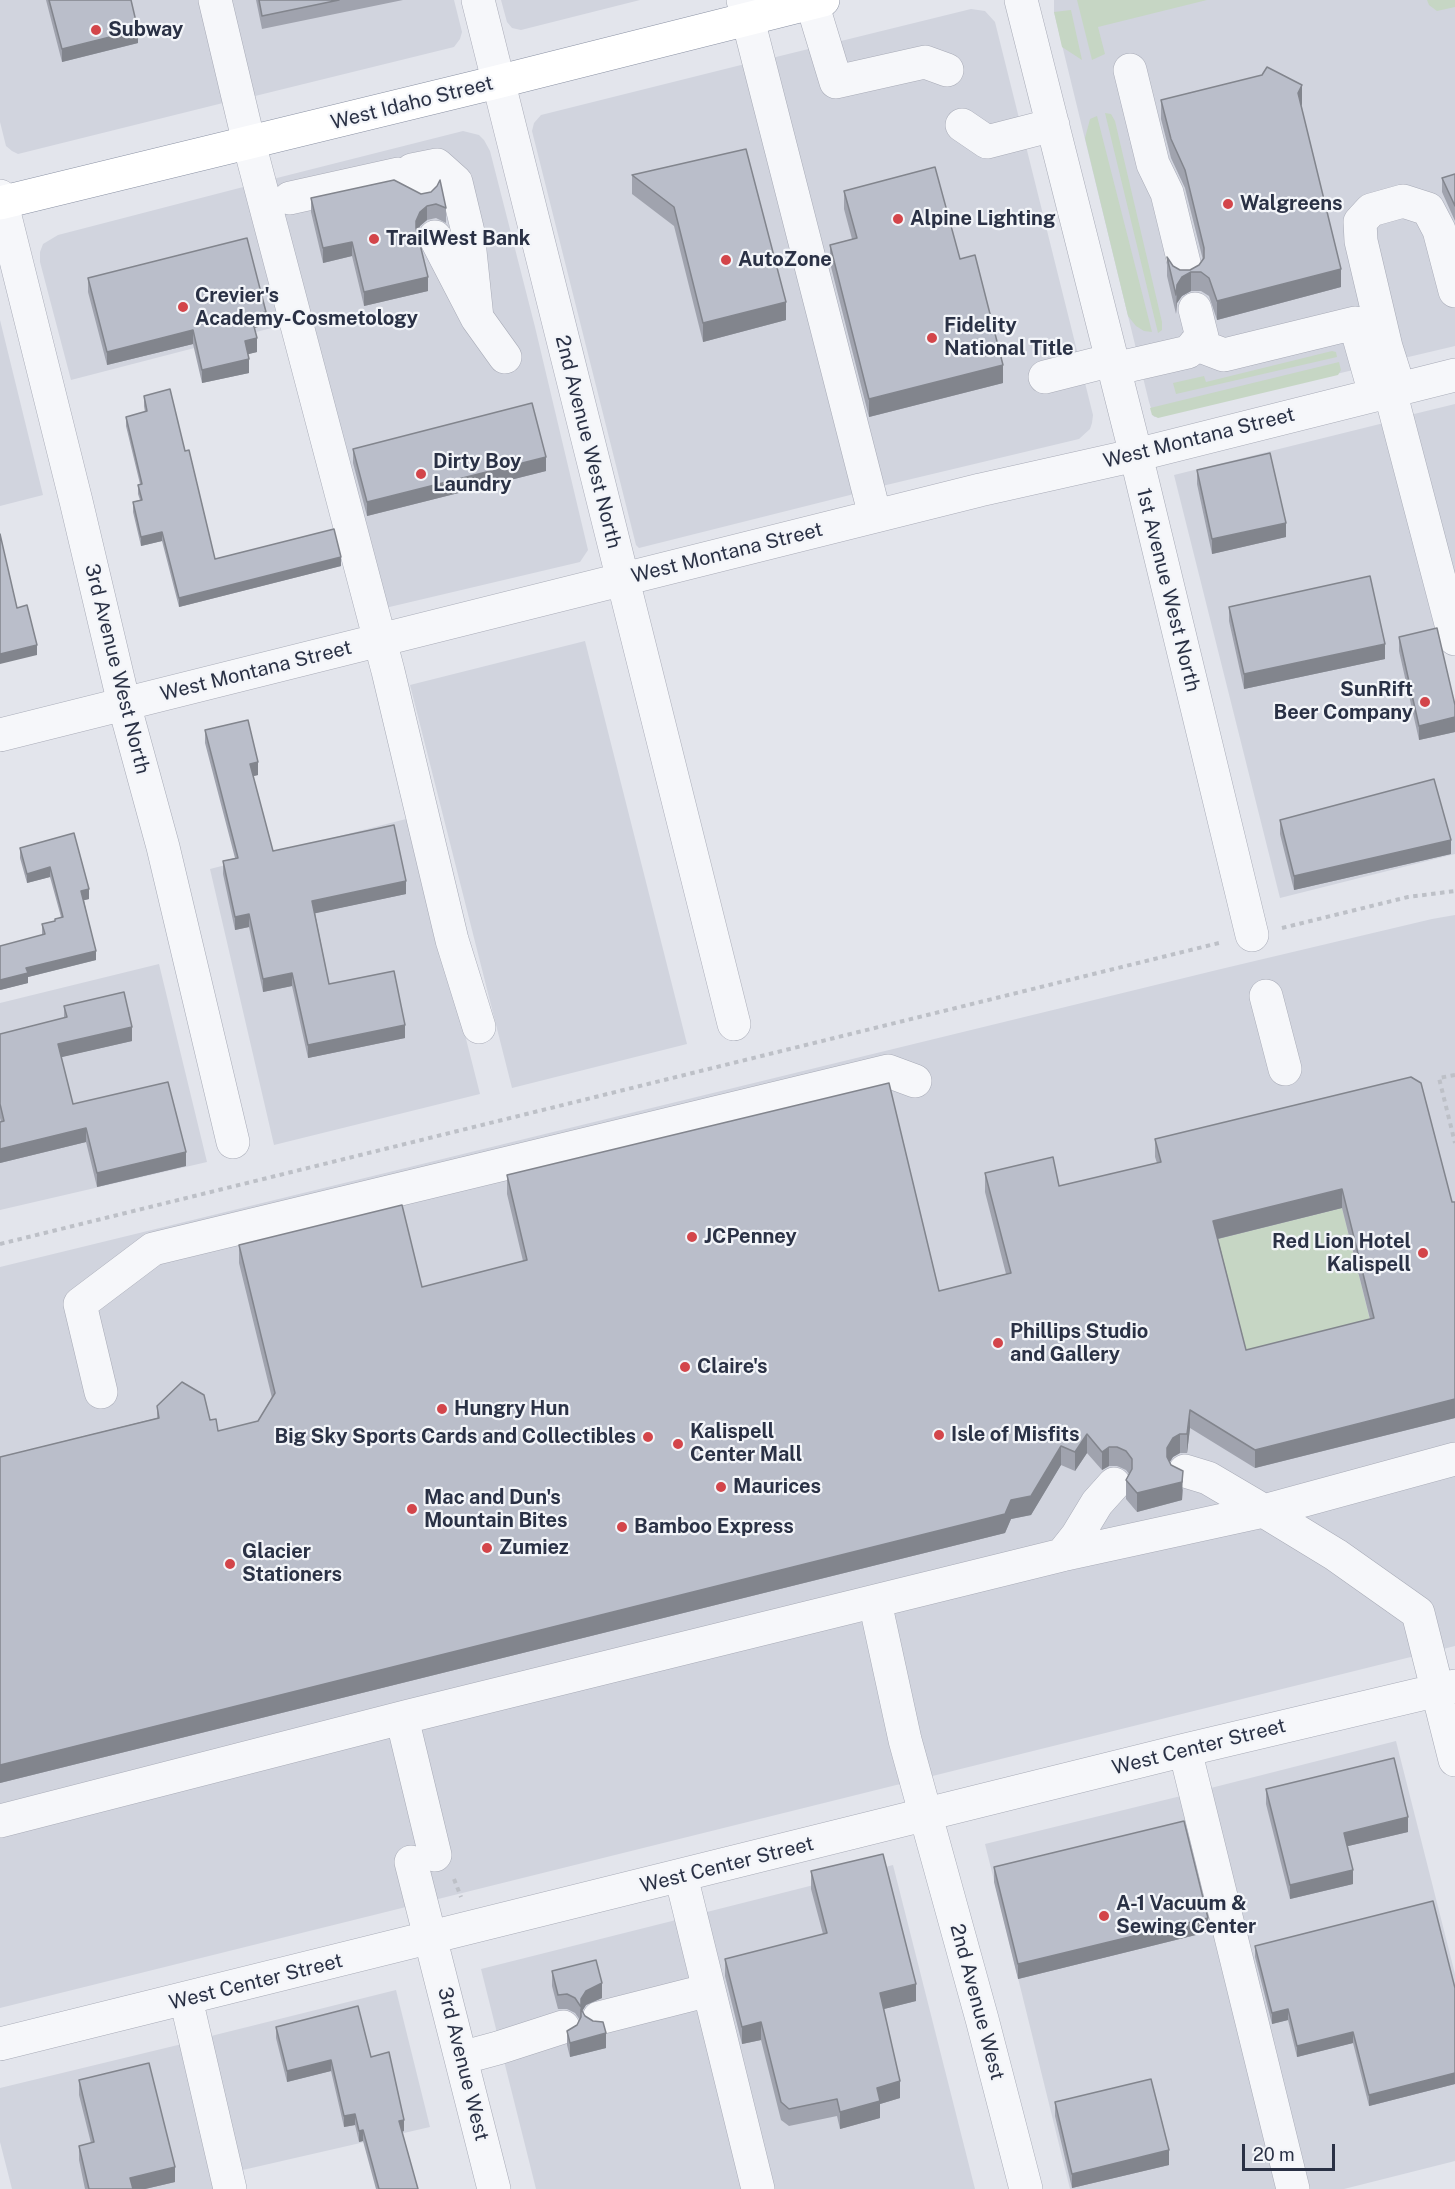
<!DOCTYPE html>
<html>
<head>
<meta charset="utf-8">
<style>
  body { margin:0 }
  #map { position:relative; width:1455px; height:2189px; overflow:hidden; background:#e3e5ec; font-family:"Public Sans",sans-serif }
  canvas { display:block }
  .scale { position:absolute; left:1242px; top:2144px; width:93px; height:27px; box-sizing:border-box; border:3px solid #2a3145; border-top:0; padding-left:8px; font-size:18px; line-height:21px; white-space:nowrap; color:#2a3145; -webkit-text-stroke:4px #f3f5f9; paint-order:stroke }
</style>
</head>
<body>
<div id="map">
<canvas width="1455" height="2189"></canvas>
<div class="scale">20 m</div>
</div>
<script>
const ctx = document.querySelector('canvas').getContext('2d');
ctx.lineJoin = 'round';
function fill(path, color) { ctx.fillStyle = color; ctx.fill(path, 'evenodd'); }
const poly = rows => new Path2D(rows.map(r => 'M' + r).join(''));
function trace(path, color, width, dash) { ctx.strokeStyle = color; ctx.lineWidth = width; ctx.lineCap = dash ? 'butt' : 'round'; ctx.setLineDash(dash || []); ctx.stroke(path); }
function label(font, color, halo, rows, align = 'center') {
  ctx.font = font + ' "Public Sans",sans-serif'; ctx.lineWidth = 4.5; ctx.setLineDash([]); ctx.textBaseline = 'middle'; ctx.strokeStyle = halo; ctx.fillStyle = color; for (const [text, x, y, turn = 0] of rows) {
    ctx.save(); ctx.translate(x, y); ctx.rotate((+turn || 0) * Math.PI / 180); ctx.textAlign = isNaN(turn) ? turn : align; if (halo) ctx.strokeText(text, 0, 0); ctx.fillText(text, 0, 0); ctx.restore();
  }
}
fill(poly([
  [0,0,202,0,227,102,18,154,12,151,6,146,0,122],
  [227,0,454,0,462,32,460,39,454,47,251,97],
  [501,0,640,0,521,30,512,28,507,22],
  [1455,0,1455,346,1154,417,1149,402,1054,12,1054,0],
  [971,9,985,11,995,22,1093,415,1092,423,1090,429,1079,439,878,487,772,59,776,57],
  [749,63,858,493,639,548,636,545,532,131,534,123,541,115],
  [463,131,479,135,484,140,490,151,535,327,588,550,580,562,381,609,269,180],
  [251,185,287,324,71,380,40,262,40,252,43,244,58,235],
  [0,320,43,495,0,506],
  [1455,404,1455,592,1410,415],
  [1384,423,1455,706,1455,854,1280,898,1174,475],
  [585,641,687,1044,512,1088,410,685],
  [410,818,480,1094,274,1145,210,869],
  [1455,915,1455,1646,0,2008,0,1267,1221,969,1432,919],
  [159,964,207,1162,0,1210,0,1003],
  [1396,1741,1455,1974,1455,2161,1344,2189,1301,2189,1199,1791],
  [1185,1795,1282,2189,1070,2189,985,1844],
  [893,1865,975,2189,764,2189,695,1915],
  [680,1919,748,2189,536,2189,481,1969],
  [396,1990,430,2127,234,2172,203,2038],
  [182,2044,218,2189,12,2189,0,2142,0,2088]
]), '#d1d4de');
fill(poly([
  [1077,0,1207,0,1098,27,1105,54,1092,60],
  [1427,0,1455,0,1455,7,1437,11,1429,5],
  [1071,10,1082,60,1062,47,1054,12],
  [1105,113,1111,114,1115,121,1162,322,1162,330,1158,333],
  [1097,116,1152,332,1144,331,1136,326,1128,316,1085,138,1090,119],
  [1332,351,1336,352,1337,357,1176,394,1173,383,1204,376,1206,382],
  [1339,362,1341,370,1338,375,1158,418,1152,415,1150,408],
  [1342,1208,1374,1336,1246,1369,1213,1240]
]), '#c6d6c4');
const minor = poly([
  [215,0,249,143,388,671,452,940,479,1027],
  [478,0,734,1024],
  [743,0,875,516],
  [1021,0,1136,455,1252,935],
  [812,3,836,82,925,62,947,70],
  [1130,70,1153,164,1167,193,1186,271],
  [962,125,987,142,1053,125],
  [412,170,437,165,456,182,468,232,477,318],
  [0,196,76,501,124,704,163,847,233,1142],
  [290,198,398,174,422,190],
  [435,237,477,318,505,357],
  [1195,344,1224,355,1355,323,1375,394],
  [1114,369,1188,352,1202,337,1195,309],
  [1045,377,1112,360],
  [1399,388,1386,347,1361,241,1360,222,1371,210,1403,201,1428,209,1439,230,1455,291],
  [1390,391,1455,639],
  [0,735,980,490,1136,455,1455,375],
  [1266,996,1285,1069],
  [101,1392,80,1304,153,1249,888,1071,915,1081],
  [1185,1471,1208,1478,1264,1511,1336,1555,1418,1613,1455,1760],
  [1062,1555,1077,1536,1097,1503,1114,1484],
  [875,1602,905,1740,982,2019,1026,2189],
  [402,1718,435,1855],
  [1185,1750,1293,2189],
  [0,1821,409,1716,1062,1555,1264,1511,1455,1459],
  [411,1862,494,2189],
  [681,1876,758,2189],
  [186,1999,230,2189],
  [599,2018,709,1990],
  [0,2044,1185,1750,1455,1686],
  [461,2058,498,2048,563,2027]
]);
const highway = poly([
  [0,203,497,82,823,0]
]);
trace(minor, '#a8abb7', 34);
trace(highway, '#8a91a3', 34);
trace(poly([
  [1282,928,1408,897,1455,891],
  [1455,1075,1439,1078,1455,1143],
  [0,1244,1223,942],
  [454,1879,461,1897]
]), '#bdc0c7', 4, [4.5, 4.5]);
trace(minor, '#f6f7fa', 33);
trace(highway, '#fff', 33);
fill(poly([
  [46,0,131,0,138,43,62,62],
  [256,0,403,0,262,29],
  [1161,100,1302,104,1301,106,1341,287,1217,320,1209,296,1201,291,1191,291,1182,296,1177,303,1176,314,1167,276,1167,257,1173,266,1180,270,1190,270,1199,265,1203,260,1185,188,1171,158,1161,119],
  [746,149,786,320,703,342,674,226,632,194,632,175],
  [1455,174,1455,221,1442,192,1442,178],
  [394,180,446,208,446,223,436,218,427,220,420,226,417,233,428,291,364,306,352,256,323,263,311,212,311,198],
  [844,191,1003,383,869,417,830,263,830,245,852,239,844,209],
  [88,278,266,325,254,328,257,352,248,354,249,373,202,383,193,344,107,365,88,292],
  [144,396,185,451,215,559,341,566,179,607,162,541,141,546,133,512,133,502,140,500,138,494,138,485,140,484,126,426,126,417,145,412,144,406],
  [353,449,546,471,367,516,353,463],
  [1197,470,1286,537,1212,554,1197,484],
  [1229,607,1385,659,1244,689,1229,621],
  [1399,637,1455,705,1455,732,1419,740,1399,651],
  [205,730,258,775,253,776,273,851,406,894,315,913,329,984,405,1038,308,1058,292,986,263,992,249,927,235,930,223,874,223,861,235,858,205,743],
  [1280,820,1451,854,1294,890,1280,834],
  [74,833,89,899,84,900,96,960,28,977,28,983,0,990,42,935,42,924,55,921,61,917,50,877,27,883,20,858,20,848],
  [64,1006,132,1041,61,1057,73,1104,186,1166,97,1187,86,1142,0,1163,0,1122,1,1122,0,1118,0,1034,64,1018],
  [1155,1139,1452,1202,1455,1202,1455,1418,1255,1468,1190,1428,1187,1453,1180,1453,1173,1457,1170,1462,1183,1490,1182,1500,1137,1512,1126,1499,1126,1480,1129,1474,1126,1470,1117,1466,1109,1466,1102,1470,1087,1453,1075,1471,1061,1465,1031,1515,1011,1519,1005,1533,0,1783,0,1457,157,1418,157,1406,210,1420,218,1431,258,1421,272,1398,239,1263,239,1245,422,1287,523,1261,507,1194,507,1175,939,1291,1006,1274,985,1192,985,1173,1059,1186,1157,1163,1155,1157],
  [1342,1208,1370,1319,1246,1350,1218,1239],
  [1266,1789,1408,1832,1348,1846,1353,1884,1290,1899,1266,1804],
  [994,1867,1208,1932,1018,1979,994,1882],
  [811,1871,916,2001,884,2009,900,2098,880,2104,880,2118,840,2129,837,2116,789,2126,781,2120,761,2040,742,2044,725,1976,725,1959,823,1934,811,1889],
  [1255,1946,1455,1988,1455,2084,1369,2106,1353,2043,1297,2057,1288,2020,1272,2024,1255,1957],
  [552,1971,602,1998,586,2005,582,2011,606,2048,570,2057,567,2045,567,2031,577,2025,580,2020,575,2013,567,2009,558,2009,552,1986],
  [276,2027,371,2057,404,2131,402,2132,418,2189,376,2189,363,2141,359,2142,355,2125,344,2127,331,2071,287,2082,276,2038],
  [79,2080,175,2182,145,2189,85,2189,79,2160,79,2146,91,2143,79,2095],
  [1055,2102,1169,2165,1072,2188,1055,2116]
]), '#a0a3ae');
fill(poly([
  [138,30,138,43,62,62,62,49],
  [1302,85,1302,104,1298,112,1298,93],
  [427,206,427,220,420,226,416,236,416,221,420,212],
  [352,242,352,256,323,263,323,248],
  [1341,269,1341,287,1217,320,1217,301],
  [1191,272,1191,291,1182,296,1177,303,1176,314,1177,285,1182,277],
  [428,277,428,291,364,306,364,292],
  [786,302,786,320,703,342,703,323],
  [266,312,266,325,251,329,251,315],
  [193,330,193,344,107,365,107,352],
  [257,338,257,352,245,355,245,341],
  [249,359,249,373,202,383,202,370],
  [1003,365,1003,383,869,417,869,399],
  [546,457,546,471,367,516,367,502],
  [1286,523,1286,537,1212,554,1212,539],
  [162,532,162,541,141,546,141,537],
  [341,557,341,566,179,607,179,598],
  [1385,644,1385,659,1244,689,1244,674],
  [37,645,37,655,0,664,0,654],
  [1455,717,1455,732,1419,740,1419,726],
  [258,762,258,775,250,777,250,764],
  [1451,840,1451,854,1294,890,1294,876],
  [50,867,50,877,27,883,27,874],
  [406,881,406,894,312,914,312,901],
  [89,889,89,899,81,901,81,891],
  [249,914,249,927,235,930,235,917],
  [96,951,96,960,28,977,28,983,0,990,0,980,26,968],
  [292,973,292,986,263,992,263,979],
  [405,1025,405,1038,308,1058,308,1045],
  [132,1027,132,1041,58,1058,58,1044],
  [86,1128,86,1142,0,1163,0,1149],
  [186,1152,186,1166,97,1187,97,1173],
  [1342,1189,1342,1208,1213,1240,1213,1221],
  [1455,1399,1455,1418,1255,1468,1255,1450],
  [1190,1410,1190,1428,1187,1453,1187,1434],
  [1087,1434,1087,1453,1075,1471,1075,1452],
  [1180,1434,1180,1453,1173,1457,1167,1466,1167,1448,1173,1438],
  [1061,1446,1061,1465,1031,1515,1011,1519,1005,1533,0,1783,0,1765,1011,1500],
  [1109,1447,1109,1466,1102,1470,1102,1452],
  [1183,1471,1182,1500,1137,1512,1137,1493],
  [1408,1817,1408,1832,1344,1847,1344,1833],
  [1353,1870,1353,1884,1290,1899,1290,1885],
  [1208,1918,1208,1932,1018,1979,1018,1964],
  [602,1983,602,1998,586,2005,581,2013,581,1999,586,1991],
  [916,1984,916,2001,880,2010,880,1993],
  [1288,2009,1288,2020,1272,2024,1272,2013],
  [761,2022,761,2040,742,2044,742,2027],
  [1353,2032,1353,2043,1297,2057,1297,2046],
  [606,2033,606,2048,570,2057,570,2043],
  [331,2060,331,2071,287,2082,287,2071],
  [1455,2073,1455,2084,1369,2106,1369,2095],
  [900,2081,900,2098,880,2104,880,2118,840,2129,840,2112,877,2088],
  [355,2114,355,2125,344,2127,344,2116],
  [404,2120,404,2131,399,2132,399,2121],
  [363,2130,363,2141,359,2142,359,2131],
  [1169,2150,1169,2165,1072,2188,1072,2174],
  [175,2167,175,2182,145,2189,130,2189,130,2178]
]), '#82858d');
const building = poly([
  [49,0,131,0,138,30,62,49,49,0],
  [259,0,339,0,262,16,259,0],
  [1267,67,1302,85,1298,93,1341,269,1217,301,1209,278,1201,272,1191,272,1182,277,1177,285,1176,295,1167,257,1173,266,1180,270,1190,270,1199,265,1204,258,1204,248,1185,170,1171,139,1161,100,1262,75,1267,67],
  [746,149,786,302,703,323,674,207,632,175,746,149],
  [935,167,960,259,975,255,1003,365,869,399,830,245,857,238,844,191,935,167],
  [1455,174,1455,206,1442,178,1455,174],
  [394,180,421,194,431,192,437,186,440,180,446,208,436,204,427,206,420,212,416,221,416,228,428,277,364,292,352,242,323,248,311,198,394,180],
  [247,238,266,312,251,315,257,338,245,341,249,359,202,370,193,330,107,352,88,278,247,238],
  [170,389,185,451,189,450,215,559,334,529,341,557,179,598,162,532,141,537,133,502,142,500,138,485,142,484,126,417,147,411,144,396,170,389],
  [532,403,546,457,367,502,353,449,532,403],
  [1270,453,1286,523,1212,539,1197,470,1270,453],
  [0,534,17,608,27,605,37,645,0,654,0,534],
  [1370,576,1385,644,1244,674,1229,607,1370,576],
  [1437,628,1455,705,1455,717,1419,726,1399,637,1437,628],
  [248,720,258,762,250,764,273,851,394,825,406,881,312,901,329,984,394,971,405,1025,308,1045,292,973,263,979,249,914,235,917,223,861,238,858,205,730,248,720],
  [1434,779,1451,840,1294,876,1280,820,1434,779],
  [74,833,89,889,81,891,96,951,26,968,28,973,0,980,0,946,45,934,42,924,55,921,55,919,63,917,50,867,27,874,20,848,74,833],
  [124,992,132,1027,58,1044,73,1104,168,1082,186,1152,97,1173,86,1128,0,1149,0,1122,4,1121,0,1104,0,1034,67,1017,64,1006,124,992],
  [1411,1077,1421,1083,1452,1202,1455,1202,1455,1399,1255,1450,1190,1410,1187,1434,1180,1434,1173,1438,1167,1448,1167,1457,1171,1465,1183,1471,1182,1482,1137,1493,1126,1480,1132,1469,1132,1459,1126,1451,1117,1447,1109,1447,1102,1452,1087,1434,1075,1452,1061,1446,1031,1496,1011,1500,1005,1514,0,1765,0,1457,159,1418,157,1406,182,1382,204,1395,210,1420,216,1419,218,1431,258,1421,275,1393,239,1245,402,1205,422,1287,527,1260,507,1175,889,1083,939,1291,1011,1273,985,1173,1053,1157,1059,1186,1161,1162,1155,1139,1411,1077],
  [1342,1189,1374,1318,1246,1350,1213,1221,1342,1189],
  [1394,1758,1408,1817,1344,1833,1353,1870,1290,1885,1266,1789,1394,1758],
  [1184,1821,1208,1918,1018,1964,994,1867,1184,1821],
  [883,1854,916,1984,880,1993,900,2081,877,2088,880,2101,840,2112,837,2099,789,2109,781,2102,761,2022,742,2027,725,1959,827,1933,811,1871,883,1854],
  [1433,1901,1455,1988,1455,2073,1369,2095,1353,2032,1297,2046,1288,2009,1272,2013,1255,1946,1433,1901],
  [596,1960,602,1983,586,1991,581,1999,581,2007,575,1998,567,1994,558,1995,552,1971,596,1960],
  [358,2006,371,2057,389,2052,404,2120,399,2121,418,2189,379,2189,363,2130,359,2131,355,2114,344,2116,331,2060,287,2071,276,2027,358,2006],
  [581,2009,585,2016,593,2021,603,2022,606,2033,570,2043,567,2031,577,2025,581,2017,581,2009],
  [149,2063,175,2167,130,2178,133,2189,89,2189,79,2146,94,2142,79,2080,149,2063],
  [1151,2079,1169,2150,1072,2174,1055,2102,1151,2079]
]);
fill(building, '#babeca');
trace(building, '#82858d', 1.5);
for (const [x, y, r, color] of [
  [96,30,6,"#d3454a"],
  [1228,204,6,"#d3454a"],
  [898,219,6,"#d3454a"],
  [374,239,6,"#d3454a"],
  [726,260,6,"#d3454a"],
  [183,307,6,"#d3454a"],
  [932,338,6,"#d3454a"],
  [421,474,6,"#d3454a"],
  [1425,702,6,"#d3454a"],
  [692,1237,6,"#d3454a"],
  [1423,1253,6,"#d3454a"],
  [998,1343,6,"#d3454a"],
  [685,1367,6,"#d3454a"],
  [442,1409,6,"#d3454a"],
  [939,1435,6,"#d3454a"],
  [648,1437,6,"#d3454a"],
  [678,1444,6,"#d3454a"],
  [721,1487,6,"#d3454a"],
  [412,1509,6,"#d3454a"],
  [622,1527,6,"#d3454a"],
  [487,1548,6,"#d3454a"],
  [230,1564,6,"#d3454a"],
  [1104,1916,6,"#d3454a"]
]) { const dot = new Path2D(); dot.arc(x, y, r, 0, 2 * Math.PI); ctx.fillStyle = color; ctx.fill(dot); trace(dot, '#f3f5f9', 2); }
label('bold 20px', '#2a3145', '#f3f5f9', [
  ["Subway",108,30],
  ["Walgreens",1240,204],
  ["Alpine Lighting",910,219],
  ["TrailWest Bank",386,239],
  ["AutoZone",738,260],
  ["Crevier's",195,296],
  ["Academy-Cosmetology",195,319],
  ["Fidelity",944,326],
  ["National Title",944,349],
  ["Dirty Boy",433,462],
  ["Laundry",433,485],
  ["SunRift",1413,690,"right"],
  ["Beer Company",1413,713,"right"],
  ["JCPenney",704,1237],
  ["Red Lion Hotel",1411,1242,"right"],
  ["Kalispell",1411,1265,"right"],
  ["Phillips Studio",1010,1332],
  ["and Gallery",1010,1355],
  ["Claire's",697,1367],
  ["Hungry Hun",454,1409],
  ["Kalispell",690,1432],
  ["Center Mall",690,1455],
  ["Isle of Misfits",951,1435],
  ["Big Sky Sports Cards and Collectibles",636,1437,"right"],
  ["Maurices",733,1487],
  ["Mac and Dun's",424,1498],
  ["Mountain Bites",424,1521],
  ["Bamboo Express",634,1527],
  ["Zumiez",499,1548],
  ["Glacier",242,1552],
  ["Stationers",242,1575],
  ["A-1 Vacuum &",1116,1904],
  ["Sewing Center",1116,1927]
], 'left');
label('20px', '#2a3145', '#f3f5f9', [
  ["West Idaho Street",412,103,-14],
  ["West Montana Street",1199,438,-14],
  ["2nd Avenue West North",588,442,76],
  ["West Montana Street",727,553,-14],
  ["1st Avenue West North",1168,590,76],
  ["3rd Avenue West North",117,669,76],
  ["West Montana Street",256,671,-14],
  ["West Center Street",1199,1747,-14],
  ["West Center Street",727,1865,-14],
  ["West Center Street",256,1982,-14],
  ["2nd Avenue West",977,2002,75],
  ["3rd Avenue West",463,2064,76]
]);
</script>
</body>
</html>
